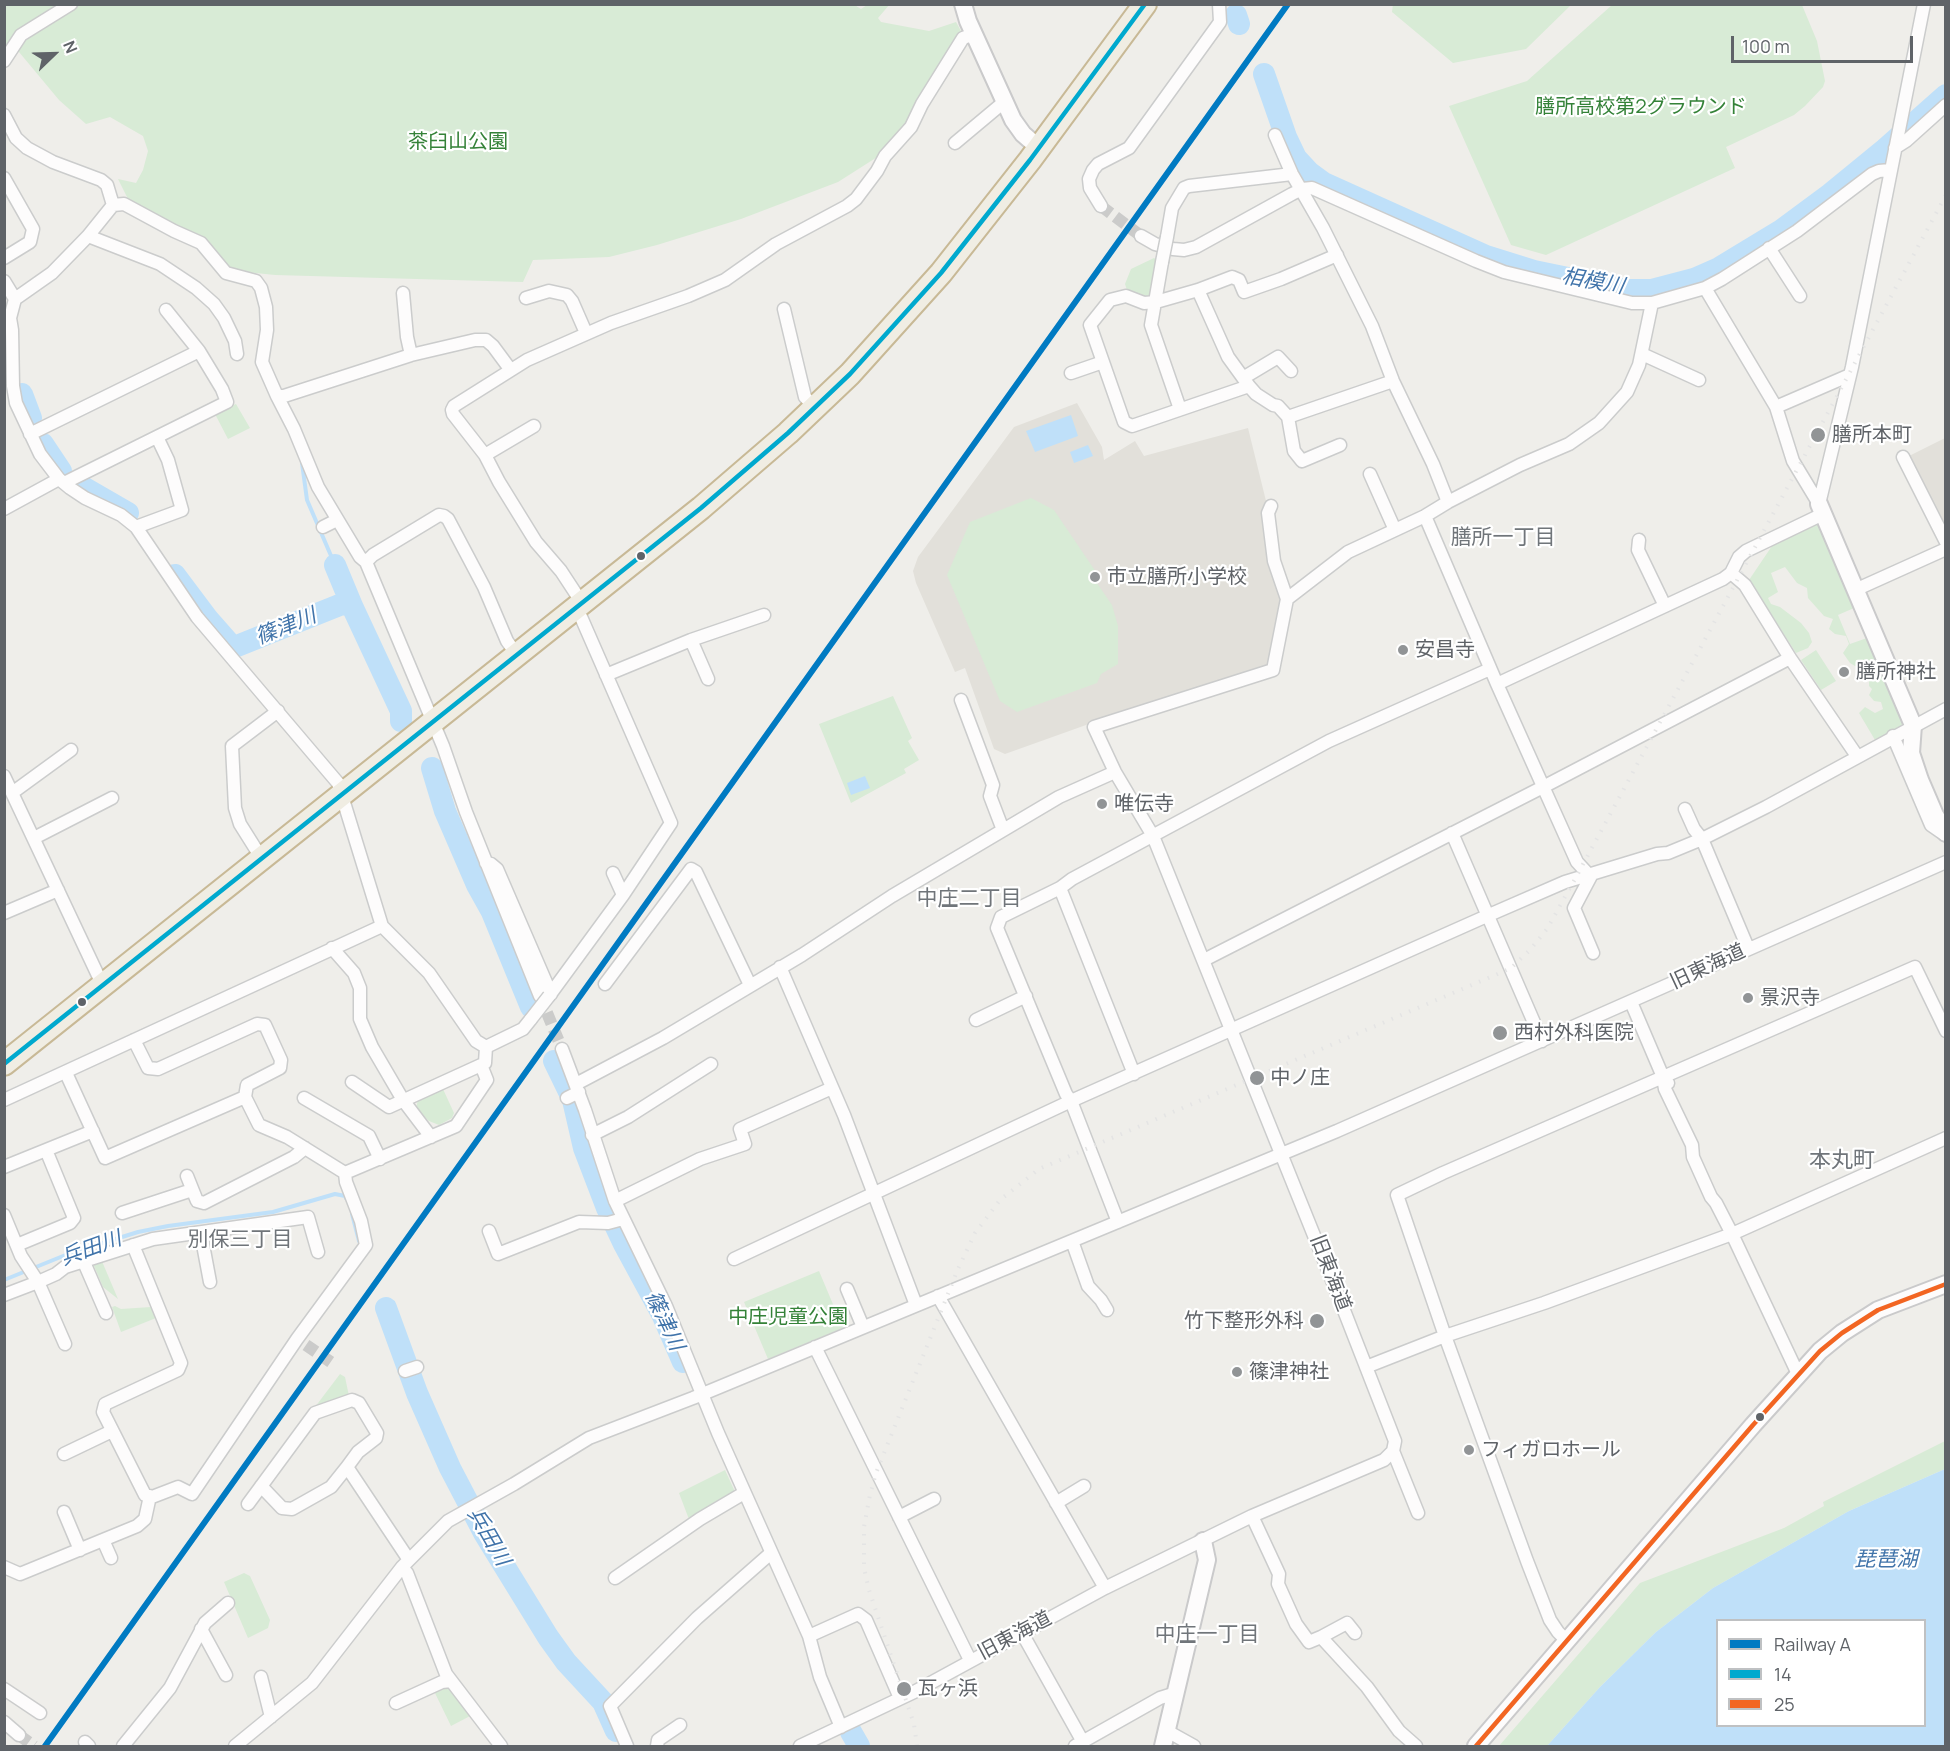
<!DOCTYPE html>
<html>
<head>
<meta charset="utf-8">
<style>
  body { margin:0 }
  #map { position:relative; width:1950px; height:1751px; overflow:hidden; background:#efeeea; font-family:Manrope,sans-serif }
  canvas { display:block }
  .frame { position:absolute; inset:0; border:6px solid #5f6368; pointer-events:none }
  .legend { position:absolute; left:1716px; top:1619px; width:210px; height:108px; box-sizing:border-box; background:#fff; border:2px solid #bfc1c3; margin:0; padding:8px 10px; list-style:none; font-size:18px; color:#5f6368 }
  .legend li { display:flex; align-items:center; gap:12px; height:30px }
  .legend b { width:30px; border:2px solid #bfc1c3 }
  .north { position:absolute; left:24px; top:24px; width:60px; height:60px; -webkit-text-stroke:4px #fff; paint-order:stroke; rotate:67deg; font-size:16px; font-weight:700; line-height:24px; text-align:center; color:#5f6368 }
  .north::after { content:''; display:block; margin:auto; width:21px; height:27px; background:#5f6368; clip-path:polygon(50% 0,100% 100%,50% 72%,0 100%) }
  .scale { position:absolute; left:1731px; top:36px; width:182px; height:27px; box-sizing:border-box; border:3px solid #5f6368; border-top:0; padding-left:8px; font-size:18px; line-height:21px; white-space:nowrap; color:#5f6368; -webkit-text-stroke:4px #fff; paint-order:stroke }
</style>
</head>
<body>
<div id="map">
<canvas width="1950" height="1751"></canvas>
<div class="frame"></div>
<ul class="legend">
<li><b style="height:8px;background:#007ac2"></b>Railway A</li>
<li><b style="height:8px;background:#00a9ce"></b>14</li>
<li><b style="height:8px;background:#f26522"></b>25</li>
</ul>
<div class="north">N</div>
<div class="scale">100 m</div>
</div>
<script>
const ctx = document.querySelector('canvas').getContext('2d');
ctx.lineJoin = 'round';
function fill(path, color) { ctx.fillStyle = color; ctx.fill(path, 'evenodd'); }
const poly = rows => new Path2D(rows.map(r => 'M' + r).join(''));
function trace(path, color, width, dash) { ctx.strokeStyle = color; ctx.lineWidth = width; ctx.lineCap = dash ? 'butt' : 'round'; ctx.setLineDash(dash || []); ctx.stroke(path); }
function label(font, color, halo, rows, align = 'center') {
  ctx.font = font + ' Manrope,"Noto Sans JP",sans-serif'; ctx.lineWidth = 4.5; ctx.setLineDash([]); ctx.textBaseline = 'middle'; ctx.strokeStyle = halo; ctx.fillStyle = color; for (const [text, x, y, turn = 0] of rows) {
    ctx.save(); ctx.translate(x, y); ctx.rotate((+turn || 0) * Math.PI / 180); ctx.textAlign = isNaN(turn) ? turn : align; if (halo) ctx.strokeText(text, 0, 0); ctx.fillText(text, 0, 0); ctx.restore();
  }
}
fill(poly([
  [1077,403,1102,447,1104,460,1135,441,1144,456,1248,428,1267,505,1282,599,1272,661,1266,669,1100,720,1005,754,994,749,965,668,955,672,916,583,913,571,918,557,1014,427],
  [1945,438,1945,531,1909,456]
]), '#e2e0da');
fill(poly([
  [5,4,853,4,861,9,867,5,890,4,878,18,881,22,929,31,956,22,961,31,925,90,910,124,882,154,838,182,741,219,657,245,609,257,533,260,523,282,275,275,236,271,223,262,203,239,128,199,118,179,136,183,143,170,148,151,143,136,110,117,86,124,59,100,19,52,5,45],
  [1393,4,1571,4,1571,5,1526,49,1453,63,1392,12],
  [1612,5,1802,5,1817,41,1825,81,1823,87,1805,106,1794,115,1726,147,1735,168,1546,255,1511,245,1449,106,1527,81],
  [1154,258,1156,259,1151,295,1145,298,1127,290,1125,284,1131,269],
  [236,404,250,428,228,439,215,414],
  [1031,498,1054,510,1096,572,1092,576,1112,605,1118,626,1118,664,1101,674,1097,683,1017,712,1000,701,947,575,970,522],
  [1817,523,1854,608,1838,615,1850,644,1867,638,1904,725,1875,740,1859,713,1865,707,1875,713,1883,709,1881,702,1874,701,1869,695,1872,689,1869,686,1869,678,1877,673,1872,667,1865,672,1850,663,1843,653,1849,644,1846,636,1835,634,1829,629,1833,619,1824,616,1808,598,1807,588,1797,583,1785,567,1771,573,1778,592,1768,598,1771,604,1780,607,1801,623,1809,633,1812,642,1808,648,1796,653,1749,580,1774,543],
  [1816,650,1836,681,1821,690,1801,660],
  [893,696,912,738,908,741,919,760,904,769,906,773,851,803,819,724],
  [443,1089,454,1113,452,1118,439,1125,429,1121,416,1109,418,1099],
  [101,1259,118,1299,103,1287,94,1266,95,1262],
  [819,1271,843,1328,768,1359,744,1302],
  [115,1306,121,1309,151,1307,156,1318,121,1332,112,1307],
  [340,1374,345,1377,349,1396,315,1407],
  [1945,1441,1945,1469,1849,1511,1713,1588,1656,1632,1600,1687,1547,1746,1499,1746,1640,1583,1784,1528,1824,1506,1823,1502],
  [725,1470,736,1494,690,1522,679,1493],
  [244,1573,250,1576,270,1620,268,1628,248,1638,224,1582],
  [442,1688,453,1690,472,1715,451,1726,434,1691]
]), '#d8ebd6');
fill(poly([
  [1071,415,1078,436,1035,452,1026,431],
  [1088,445,1093,456,1074,463,1070,452],
  [865,776,870,788,851,795,847,783],
  [1945,1469,1945,1746,1547,1746,1600,1687,1656,1632,1713,1588,1849,1511],
  [1718,1620,1924,1620,1924,1726,1718,1726]
]), '#bfe0f9');
trace(poly([
  [302,463,307,500,335,565],
  [352,1214,359,1241],
  [4,1280,68,1254,138,1232,168,1226,273,1212,335,1194,345,1196,346,1198]
]), '#bfe0f9', 4);
trace(poly([
  [1236,15,1239,24],
  [1264,74,1286,137,1296,158,1309,172,1324,183,1486,256,1534,271,1626,290,1652,290,1694,279,1719,268,1780,231,1830,194,1885,149,1946,95],
  [22,394,31,418],
  [43,444,61,471],
  [83,487,128,513],
  [335,565,352,606],
  [175,575,208,619,230,644,237,646,342,604,352,606,401,711,401,721],
  [432,768,445,811,477,885,492,912,531,1007],
  [554,1061,573,1100,584,1148,607,1208,624,1244,663,1316,683,1362],
  [386,1308,417,1393,450,1468,484,1533,548,1637,566,1662,603,1702,616,1731],
  [851,1732,859,1746]
]), '#bfe0f9', 22);
trace(poly([
  [1101,206,1141,236],
  [540,996,562,1049],
  [306,1345,335,1365],
  [19,1735,34,1746]
]), '#cbcbca', 12, [12, 6]);
const street = poly([
  [4,61,21,35,71,4],
  [4,115,16,138,27,148,53,162,101,180,107,185,113,205,88,236,52,273,15,299,10,318,12,330,13,386,16,403,40,454,59,479,70,488,85,498,121,515,136,527,197,617,338,783,382,926,429,973,476,1041,486,1047],
  [1275,135,1292,174,1323,228,1372,326,1393,381,1433,464,1448,502],
  [955,143,1004,102],
  [1895,148,1906,141,1946,105],
  [4,178,33,229,30,242,4,258],
  [113,205,124,204,174,231,201,243,226,273,256,281,261,288,266,307,267,330,262,362,277,396,294,429,318,487,360,557,366,562,443,746,466,812,540,996],
  [1101,206,1090,188,1089,179,1093,170,1098,164,1129,148,1220,22,1219,4],
  [88,236,160,264,196,288,214,304,224,318,235,341,237,354],
  [1141,236,1155,244,1173,249,1184,250,1196,247,1292,194,1302,189,1312,188,1476,261,1504,272,1632,303,1652,303,1705,288,1722,279,1797,231,1872,174,1879,171,1890,170],
  [1167,237,1172,208,1184,188,1189,186,1292,174],
  [1769,248,1800,296],
  [1162,262,1151,325,1180,409],
  [4,281,15,299],
  [1705,288,1776,407,1793,461,1819,504],
  [1198,290,1228,357,1249,386,1132,426,1124,422,1090,325,1110,300,1126,296,1144,303,1156,302,1198,290,1232,277,1239,280,1244,292,1281,279,1337,255],
  [403,293,407,337,411,355],
  [526,298,549,291,567,295,572,301,586,333],
  [784,309,805,397,815,408],
  [166,310,199,351],
  [1642,354,1699,380],
  [1071,373,1103,362],
  [1243,378,1278,357,1291,371],
  [1249,386,1256,394,1273,405,1278,406,1288,417,1294,451,1302,461,1340,445],
  [277,396,284,396,411,355,475,340,486,340,493,346,510,369],
  [1776,407,1850,375],
  [1288,417,1393,381],
  [30,434,199,351,222,389,227,402,64,483],
  [485,455,534,426],
  [1903,457,1946,542],
  [1370,474,1395,530],
  [1819,504,1852,367,1924,4],
  [1271,506,1268,513,1274,561,1287,599],
  [4,509,59,479],
  [1425,516,1497,684,1577,862,1589,875],
  [136,527,182,510,168,460,157,437],
  [323,527,337,520],
  [1639,540,1638,550,1665,606],
  [366,562,373,555,439,515,444,516,448,519,484,587,507,641,517,655],
  [1731,573,1745,585,1790,658,1857,756],
  [1855,590,1946,549],
  [582,603,561,571,536,542,499,482,485,455,453,414,452,410,454,406,527,360,611,323,688,296,725,280,776,244,847,206,856,199,877,171,885,156,911,127,922,104,963,38,974,34],
  [691,640,708,679],
  [606,675,691,640,764,615],
  [1497,684,1723,579,1731,573,1739,557,1746,551,1823,514],
  [961,700,993,785,990,796,1003,830],
  [1893,736,1931,825,1944,834],
  [4,776,103,986],
  [12,793,71,750],
  [1685,809,1694,829,1702,839,1748,948],
  [1452,833,1542,1041],
  [34,838,112,798],
  [262,859,240,824,235,808,232,746,278,711],
  [486,863,491,864,497,869,551,994],
  [613,873,623,895],
  [1592,874,1574,908,1593,953],
  [1060,888,1134,1074],
  [4,913,58,890],
  [332,948,354,973,360,988,360,1019,372,1047,403,1100,431,1137],
  [1204,960,1543,787,1790,658],
  [780,967,844,1115,916,1305],
  [605,984,691,869,696,872,750,985],
  [549,996,623,895,671,823,581,617,575,609],
  [1631,1002,1663,1077,1668,1083],
  [976,1020,1026,996],
  [134,1040,148,1068,158,1069,257,1024,265,1025,281,1060,280,1068,247,1085,245,1097,259,1125,287,1137,345,1173,456,1126,487,1080,481,1065,485,1063,486,1047,523,1029,531,1019],
  [562,1049,585,1110,615,1201,666,1306,718,1433,809,1636,820,1677,841,1727],
  [66,1073,105,1158,245,1097],
  [1663,1077,1665,1089,1692,1145,1693,1157,1711,1197,1716,1203,1732,1234,1798,1374],
  [352,1082,389,1107,481,1065],
  [576,1084,663,1038,802,955,892,896,1059,797,1115,772],
  [304,1098,369,1136,380,1159],
  [567,1098,579,1092],
  [4,1100,382,926],
  [592,1135,628,1117,711,1064],
  [4,1167,93,1131],
  [187,1176,197,1201,204,1203,294,1157,305,1148],
  [615,1201,700,1159,745,1144,740,1129,832,1088],
  [122,1213,192,1190],
  [4,1215,21,1256,38,1282,65,1344],
  [1118,1222,1071,1101,1066,1094,997,928,1001,917,1060,888,1072,879,1329,741,1490,669],
  [489,1231,498,1254,579,1222,608,1223,623,1219],
  [201,1234,210,1282],
  [1072,1241,1088,1286,1101,1300,1107,1310],
  [17,1245,70,1223,74,1218,46,1150],
  [133,1245,181,1363,178,1370,105,1404,103,1412,145,1495,152,1497,178,1487,192,1494,297,1339,366,1245,361,1221,346,1182,345,1173],
  [734,1259,1071,1101,1489,915,1565,882,1657,854,1668,853,1702,839,1766,807,1946,709],
  [83,1260,106,1313],
  [847,1289,863,1327],
  [4,1295,38,1282,56,1274,65,1267,153,1239,308,1217,318,1252],
  [938,1296,1105,1588],
  [815,1347,970,1660],
  [1366,1367,1445,1336,1544,1303,1732,1234,1946,1138],
  [405,1371,417,1367],
  [1393,1451,1418,1513],
  [64,1454,112,1431],
  [261,1486,282,1508,292,1509,331,1487,347,1467],
  [1056,1503,1084,1486],
  [248,1504,315,1413,352,1400,359,1403,377,1433,376,1438,358,1452,347,1467,409,1560],
  [64,1512,80,1550],
  [1252,1516,1279,1574,1278,1584,1296,1624,1309,1642,1321,1637,1367,1687,1399,1731,1416,1746],
  [899,1517,934,1499],
  [103,1540,111,1558],
  [4,1567,20,1574,137,1526,145,1519,150,1496],
  [402,1567,407,1573,446,1674,501,1746],
  [615,1578,700,1519,744,1493],
  [201,1629,226,1675],
  [1022,1633,1083,1742],
  [809,1636,858,1614,866,1620,900,1698],
  [1321,1637,1347,1623,1355,1633],
  [1567,1641,1558,1632,1550,1620,1527,1561,1445,1336,1397,1195,1443,1173,1915,967,1946,1031],
  [261,1677,271,1717],
  [4,1689,40,1713],
  [396,1703,442,1682,451,1681],
  [4,1722,19,1735],
  [1167,1731,1194,1746],
  [85,1742,89,1746],
  [123,1746,170,1688,205,1623,228,1603],
  [235,1746,312,1683,402,1567,448,1521,514,1484,589,1438,693,1398,1337,1131,1946,862],
  [627,1746,610,1706,697,1618,771,1553],
  [657,1746,658,1740,680,1725],
  [800,1746,914,1692,1105,1588,1252,1516,1384,1460,1393,1451,1395,1441,1338,1295,1153,836,1115,772,1094,727,1273,670,1287,599,1348,552,1425,516,1448,502,1520,465,1569,444,1599,423,1627,392,1639,365,1652,303],
  [1075,1746,1160,1698,1176,1693]
]);
const secondary = poly([
  [963,4,968,21,1013,120,1023,134,1039,148],
  [1819,504,1913,725,1911,753,1920,780,1935,815,1946,833],
  [1163,1746,1207,1560,1203,1541],
  [1476,1746,1753,1425,1820,1351,1842,1333,1878,1310,1946,1284]
]);
const highway = poly([
  [4,1064,701,508,788,433,850,374,941,273,1030,160,1145,4]
]);
trace(street, '#cbcccc', 15);
trace(secondary, '#cacacb', 20);
trace(highway, '#c8b996', 26);
trace(street, '#fdfcfc', 12);
trace(secondary, '#fdfcfc', 16);
trace(highway, '#f0ede3', 22);
trace(poly([
  [917,1746,914,1724,869,1590,864,1568,864,1527,870,1495,876,1473,958,1269,975,1233,1000,1200,1039,1169,1493,976,1511,968,1530,950,1547,929,1575,879,1946,195]
]), '#e4e4e4', 4, [1.5, 8]);
const streetBridge = poly([
  [1162,262,1167,237],
  [531,1019,549,996]
]);
trace(streetBridge, '#cbcccc', 15, []);
trace(streetBridge, '#fdfcfc', 12);
trace(poly([
  [4,1064,701,508,788,433,850,374,941,273,1030,160,1145,4]
]), '#00a9ce', 4.5);
trace(poly([
  [1476,1746,1753,1425,1820,1351,1842,1333,1878,1310,1946,1284]
]), '#f26522', 4.5);
trace(poly([
  [45,1746,1288,4]
]), '#007ac2', 6);
for (const [x, y, r, color] of [
  [1818,435,8,"#919496"],
  [641,556,5,"#5f6368"],
  [1095,577,6,"#919496"],
  [1403,650,6,"#919496"],
  [1844,672,6,"#919496"],
  [1102,804,6,"#919496"],
  [1748,998,6,"#919496"],
  [82,1002,5,"#5f6368"],
  [1500,1033,8,"#919496"],
  [1257,1078,8,"#919496"],
  [1317,1321,8,"#919496"],
  [1237,1372,6,"#919496"],
  [1760,1417,5,"#5f6368"],
  [1469,1450,6,"#919496"],
  [904,1689,8,"#919496"]
]) { const dot = new Path2D(); dot.arc(x, y, r, 0, 2 * Math.PI); ctx.fillStyle = color; ctx.fill(dot); trace(dot, '#fff', 2); }
label('20px', '#348238', '#fff', [
  ["膳所高校第2グラウンド",1641,107],
  ["茶臼山公園",458,142],
  ["中庄児童公園",788,1317]
]);
label('20px', '#5f6368', '#fff', [
  ["膳所本町",1832,435],
  ["市立膳所小学校",1107,577],
  ["安昌寺",1415,650],
  ["膳所神社",1856,672],
  ["唯伝寺",1114,804],
  ["景沢寺",1760,998],
  ["西村外科医院",1514,1033],
  ["中ノ庄",1270,1078],
  ["竹下整形外科",1304,1321,"right"],
  ["篠津神社",1249,1372],
  ["フィガロホール",1481,1450],
  ["瓦ヶ浜",918,1689]
], 'left');
label('20px', '#5f6368', '#fff', [
  ["旧東海道",1708,967,-25],
  ["旧東海道",1330,1273,69],
  ["旧東海道",1015,1636,-28]
]);
label('italic 21px', '#4174aa', '#fff', [
  ["相模川",1593,282,10],
  ["篠津川",286,627,-22],
  ["兵田川",91,1249,-20],
  ["篠津川",664,1321,65],
  ["兵田川",488,1537,60],
  ["琵琶湖",1886,1560]
]);
label('21px', '#70757a', '#fff', [
  ["膳所一丁目",1503,538],
  ["中庄二丁目",969,899],
  ["別保三丁目",240,1240],
  ["中庄一丁目",1207,1635]
]);
label('22px', '#70757a', '#fff', [
  ["本丸町",1842,1161]
]);
</script>
</body>
</html>
